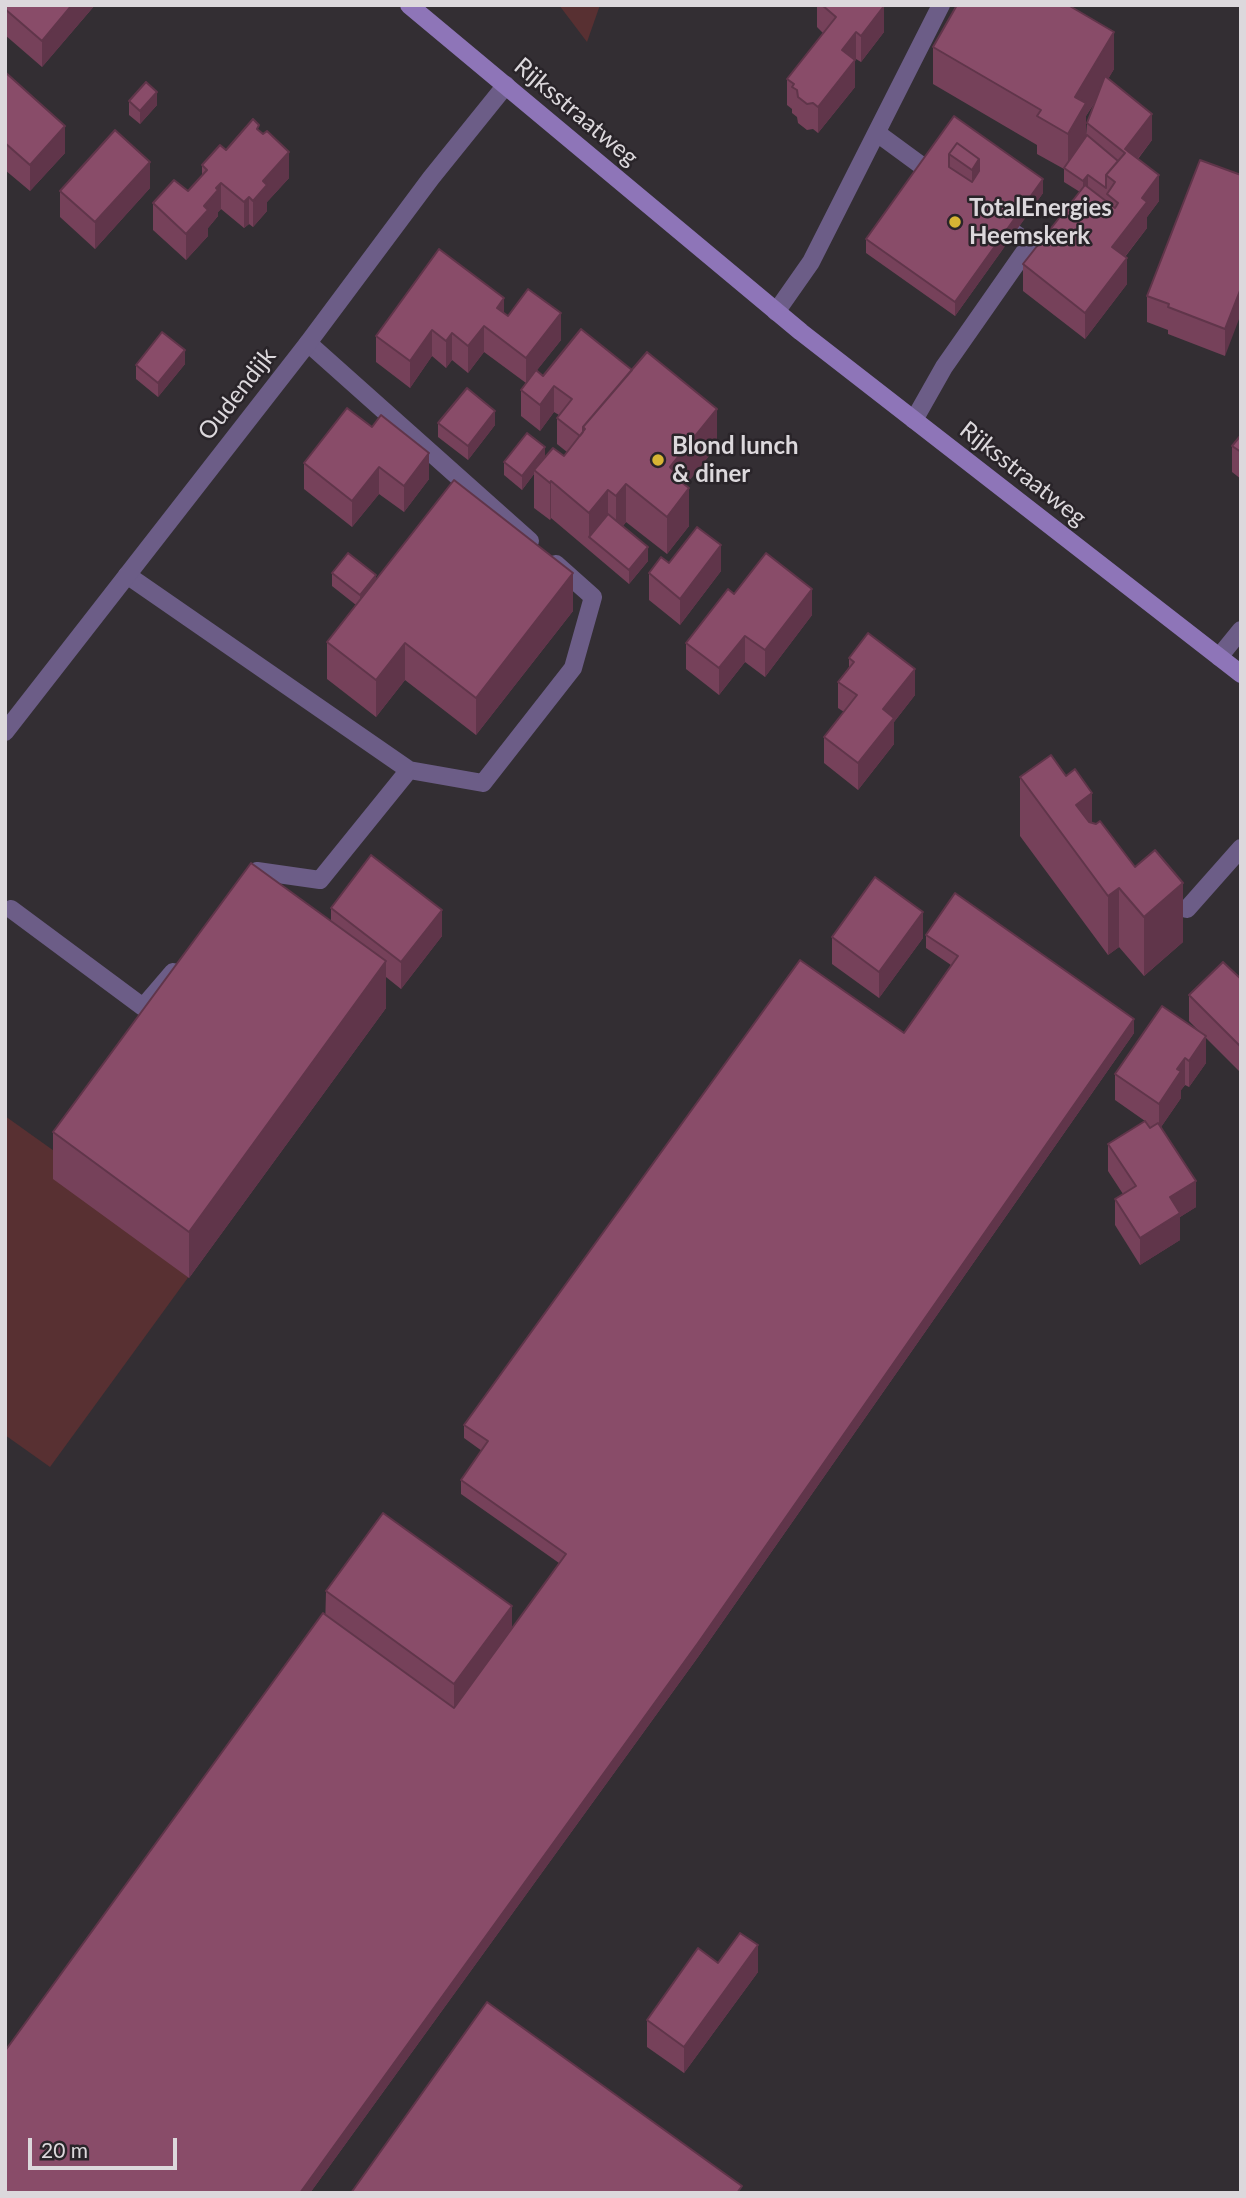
<!DOCTYPE html>
<html>
<head>
<meta charset="utf-8">
<style>
  body { margin:0 }
  #map { position:relative; width:1246px; height:2198px; overflow:hidden; background:#332e33; font-family:Lato,sans-serif }
  canvas { display:block }
  .frame { position:absolute; inset:0; border:7px solid #dcd8dc; pointer-events:none }
  .scale { position:absolute; left:28px; top:2138px; width:149px; height:32px; box-sizing:border-box; border:4px solid #dcd8dc; border-top:0; padding-left:9px; font-size:21px; line-height:24px; white-space:nowrap; color:#dcd8dc; -webkit-text-stroke:5px #292429; paint-order:stroke }
</style>
</head>
<body>
<div id="map">
<canvas width="1246" height="2198"></canvas>
<div class="frame"></div>
<div class="scale">20 m</div>
</div>
<script>
const ctx = document.querySelector('canvas').getContext('2d');
ctx.lineJoin = 'round';
function fill(path, color) { ctx.fillStyle = color; ctx.fill(path, 'evenodd'); }
const poly = rows => new Path2D(rows.map(r => 'M' + r).join(''));
function trace(path, color, width, dash) { ctx.strokeStyle = color; ctx.lineWidth = width; ctx.lineCap = dash ? 'butt' : 'round'; ctx.setLineDash(dash || []); ctx.stroke(path); }
function label(font, color, halo, rows, align = 'center') {
  ctx.font = font + ' Lato,sans-serif'; ctx.lineWidth = 5; ctx.setLineDash([]); ctx.textBaseline = 'middle'; ctx.strokeStyle = halo; ctx.fillStyle = color; for (const [text, x, y, turn = 0] of rows) {
    ctx.save(); ctx.translate(x, y); ctx.rotate((+turn || 0) * Math.PI / 180); ctx.textAlign = isNaN(turn) ? turn : align; if (halo) ctx.strokeText(text, 0, 0); ctx.fillText(text, 0, 0); ctx.restore();
  }
}
fill(poly([
  [559,5,600,5,587,42],
  [5,1116,203,1257,50,1467,5,1435]
]), '#583032');
trace(poly([
  [877,133,937,177],
  [776,312,811,262,941,5],
  [308,343,530,541],
  [914,420,944,367,1030,244,996,220],
  [127,575,409,770,320,880,257,871,247,884],
  [1219,657,1241,630],
  [409,770,483,783,573,668,593,597,556,564],
  [11,909,143,1007,173,972],
  [1187,909,1241,848]
]), '#6c5d87', 18);
trace(poly([
  [5,732,308,343,431,178,506,85]
]), '#6c5d87', 18);
trace(poly([
  [409,5,801,332,1241,674]
]), '#8e75b8', 18);
fill(poly([
  [5,5,95,5,42,67,5,35],
  [817,5,884,5,884,32,861,62,856,59,855,60,855,87,818,133,813,129,807,130,798,123,797,117,792,113,792,109,787,105,787,79,823,33,817,27],
  [933,47,1114,69,1108,79,1152,140,1138,159,1159,201,1147,217,1147,228,1125,257,1127,284,1085,339,1023,291,1023,264,1080,192,1064,182,1064,169,1037,154,1037,145,933,84],
  [1095,102,1087,123,1086,136,1086,116],
  [5,72,65,153,30,191,5,170],
  [129,101,157,105,140,124,129,115],
  [954,116,1043,193,955,316,866,253,866,239],
  [259,130,289,178,267,202,267,211,253,227,249,224,244,228,221,209,218,212,218,216,208,228,208,236,186,260,153,230,153,203,188,191,202,175,202,165],
  [1241,175,1225,356,1168,334,1168,330,1147,322,1147,296],
  [150,188,95,249,60,217,60,191],
  [504,313,508,316,561,340,537,370,543,376,717,446,685,485,689,526,667,554,626,522,623,526,648,561,629,584,551,518,550,520,534,508,534,474,522,490,504,475,504,462,564,456,567,452,557,444,557,418,559,415,554,412,540,431,521,416,521,390,526,383,484,352,468,373,452,360,446,368,432,356,410,388,376,362,376,336],
  [185,364,158,397,136,379,136,365],
  [438,423,495,425,468,460,438,437],
  [372,427,429,479,404,512,379,494,352,527,304,489,304,463],
  [1241,435,1241,479,1232,472,1232,446],
  [669,563,721,571,680,625,649,600,649,573],
  [332,573,376,580,573,611,476,735,405,680,376,717,327,679,327,642,356,605,332,586],
  [734,594,812,615,765,677,745,662,719,695,686,669,686,643],
  [849,658,915,695,894,722,894,744,858,790,824,763,824,737,844,712,838,708,838,682,849,667],
  [1020,777,1092,823,1183,942,1144,976,1119,947,1108,955,1020,836],
  [331,908,442,936,401,989,386,977,386,1008,189,1278,53,1179,53,1132,331,921],
  [926,935,1134,1033,698,1657,310,2193,326,1591,512,1629,559,1563,461,1494,461,1480,482,1451,464,1438,464,1425,904,1033,951,965,926,948],
  [832,937,923,938,879,998,832,964],
  [1241,979,1241,1073,1206,1038,1206,1063,1189,1087,1185,1085,1181,1090,1181,1098,1161,1127,1196,1207,1180,1217,1180,1240,1140,1265,1115,1225,1115,1199,1123,1194,1108,1171,1108,1144,1145,1121,1115,1100,1115,1074,1201,1033,1189,1021,1189,995],
  [718,1963,758,1972,684,2073,647,2047,647,2020]
]), '#76415a');
fill(poly([
  [72,5,95,5,42,67,42,41],
  [884,6,884,32,861,62,861,36],
  [856,32,856,59,842,76,842,50],
  [1114,32,1114,69,1086,116,1086,141,1068,172,1068,134,1075,97],
  [855,60,855,87,818,133,818,107],
  [157,92,157,105,140,124,140,111],
  [1152,114,1152,140,1125,175,1125,149],
  [65,126,65,153,30,191,30,165],
  [289,152,289,178,267,202,267,211,253,227,253,201,263,181],
  [979,159,979,185,972,196,972,170],
  [150,162,150,188,95,249,95,222],
  [1088,175,1088,188,1083,195,1083,181],
  [1159,175,1159,201,1147,217,1147,228,1112,273,1112,247,1142,198],
  [1043,179,1043,193,955,316,955,302],
  [221,183,221,209,218,212,218,216,208,228,208,236,186,260,186,234,204,206],
  [249,197,249,224,244,228,244,202],
  [1127,258,1127,284,1085,339,1085,313],
  [1241,288,1241,314,1225,356,1225,329],
  [504,298,504,324,497,308],
  [561,313,561,340,526,384,526,358],
  [484,326,484,352,468,373,468,346],
  [432,330,432,356,410,388,410,361],
  [452,333,452,360,446,368,446,341],
  [185,350,185,364,158,397,158,383],
  [554,386,554,412,540,431,540,405],
  [717,409,717,446,678,495,689,488,689,526,667,554,667,517,670,467],
  [495,411,495,425,468,460,468,446],
  [545,447,545,461,534,470,534,474,522,490,522,476],
  [429,453,429,479,404,512,404,486],
  [379,467,379,494,352,527,352,501],
  [551,481,551,518,550,520,550,483],
  [626,484,626,522,616,534,616,496],
  [608,490,608,528,589,537,589,513],
  [721,545,721,571,680,625,680,599],
  [648,547,648,561,629,584,629,570],
  [573,573,573,611,476,735,476,698],
  [376,575,376,589,360,609,360,595],
  [812,589,812,615,765,677,765,650],
  [745,636,745,662,719,695,719,668],
  [405,643,405,680,376,717,376,680],
  [915,669,915,695,894,722,894,744,858,790,858,763,883,709],
  [1092,793,1092,852,1076,805],
  [1183,883,1183,942,1144,976,1144,917],
  [1119,888,1119,947,1108,955,1108,896],
  [442,910,442,936,401,989,401,962],
  [923,912,923,938,879,998,879,972],
  [386,961,386,1008,189,1278,189,1232],
  [1134,1019,1134,1033,698,1657,310,2193,300,2193],
  [1206,1036,1206,1063,1189,1087,1189,1061],
  [1185,1058,1185,1085,1181,1090,1181,1098,1159,1130,1159,1104,1177,1069],
  [1196,1181,1196,1207,1180,1217,1180,1240,1140,1265,1140,1238,1170,1197],
  [512,1606,512,1643,454,1722,454,1684],
  [758,1945,758,1972,684,2073,684,2047]
]), '#60354a');
const building = poly([
  [5,5,72,5,42,41,5,9,5,5],
  [822,5,884,6,861,36,856,32,842,50,855,60,818,107,813,103,807,104,798,97,797,90,792,87,794,84,787,79,836,17,822,5],
  [957,5,1068,5,1114,32,1075,97,1086,103,1068,134,1037,116,1041,110,933,47,957,5],
  [5,72,65,126,30,165,5,143,5,72],
  [1105,76,1152,114,1125,149,1159,175,1142,198,1147,202,1112,247,1127,258,1085,313,1023,264,1085,185,1115,208,1118,203,1107,194,1115,182,1106,175,1125,153,1087,123,1105,76],
  [146,82,157,92,140,111,129,101,146,82],
  [954,116,1043,179,955,302,866,239,954,116],
  [957,143,979,159,979,171,972,182,949,167,949,154,957,143],
  [253,119,259,125,257,129,263,134,267,131,289,152,263,181,267,185,253,201,249,197,244,202,221,183,216,188,218,190,204,206,208,210,186,234,153,203,174,180,188,191,207,170,202,165,220,145,226,150,253,119],
  [115,130,150,162,95,222,60,191,115,130],
  [1087,135,1118,161,1106,175,1106,188,1088,175,1083,181,1064,168,1087,135],
  [957,143,979,159,972,170,949,154,957,143],
  [1200,160,1241,175,1241,288,1225,329,1168,307,1169,304,1147,296,1200,160],
  [439,249,504,298,497,308,508,316,528,289,561,313,526,358,484,326,468,346,452,333,446,341,432,330,410,361,376,336,439,249],
  [581,329,632,370,583,427,583,432,580,436,557,418,572,399,554,386,540,405,521,390,536,370,543,376,581,329],
  [162,332,185,350,158,383,136,365,162,332],
  [647,352,717,409,670,467,678,476,676,478,689,488,667,517,626,484,616,496,608,490,589,513,551,481,550,483,534,470,553,448,564,456,585,429,583,427,647,352],
  [467,388,495,411,468,446,438,423,467,388],
  [347,408,372,427,381,415,429,453,404,486,379,467,352,501,304,463,347,408],
  [527,433,545,447,522,476,504,462,527,433],
  [1241,435,1241,452,1232,446,1241,435],
  [454,480,573,573,476,698,405,643,376,680,327,642,454,480],
  [608,514,648,547,629,570,589,537,608,514],
  [697,527,721,545,680,599,649,573,661,557,669,563,697,527],
  [348,553,376,575,360,595,332,573,348,553],
  [766,553,812,589,765,650,745,636,719,668,686,643,728,589,734,594,766,553],
  [868,633,915,669,883,709,894,718,858,763,824,737,857,695,838,682,854,662,849,658,868,633],
  [1051,755,1066,776,1075,769,1092,793,1076,805,1089,822,1096,824,1100,821,1135,867,1155,850,1183,883,1144,917,1119,888,1108,896,1020,777,1051,755],
  [371,855,442,910,401,962,331,908,371,855],
  [251,863,386,961,189,1232,53,1132,251,863],
  [875,877,923,912,879,972,832,937,875,877],
  [955,893,1134,1019,698,1643,300,2193,5,2193,5,2051,323,1613,454,1708,566,1554,461,1480,488,1441,464,1425,800,960,904,1033,958,956,926,935,955,893],
  [1223,962,1241,979,1241,1047,1189,995,1223,962],
  [1162,1006,1206,1036,1189,1061,1185,1058,1177,1069,1181,1071,1159,1104,1115,1074,1162,1006],
  [1145,1121,1150,1128,1158,1123,1196,1181,1170,1197,1180,1213,1140,1238,1115,1199,1136,1186,1108,1144,1145,1121],
  [383,1513,512,1606,454,1684,326,1591,383,1513],
  [740,1933,758,1945,684,2047,647,2020,698,1948,718,1963,740,1933],
  [487,2002,742,2186,737,2193,351,2193,487,2002]
]);
fill(building, '#894c69');
trace(building, '#60354a', 2);
for (const [x, y, r, color] of [
  [955,222,7,"#d7b434"],
  [658,460,7,"#d7b434"]
]) { const dot = new Path2D(); dot.arc(x, y, r, 0, 2 * Math.PI); ctx.fillStyle = color; ctx.fill(dot); trace(dot, '#292429', 2.5); }
label('24px', '#dcd8dc', '#292429', [
  ["Rijksstraatweg",576,112,40],
  ["Oudendijk",237,394,-52],
  ["Rijksstraatweg",1023,474,38]
]);
label('bold 24px', '#dcd8dc', '#292429', [
  ["TotalEnergies",969,208],
  ["Heemskerk",969,236],
  ["Blond lunch",672,446],
  ["& diner",672,474]
], 'left');
</script>
</body>
</html>
